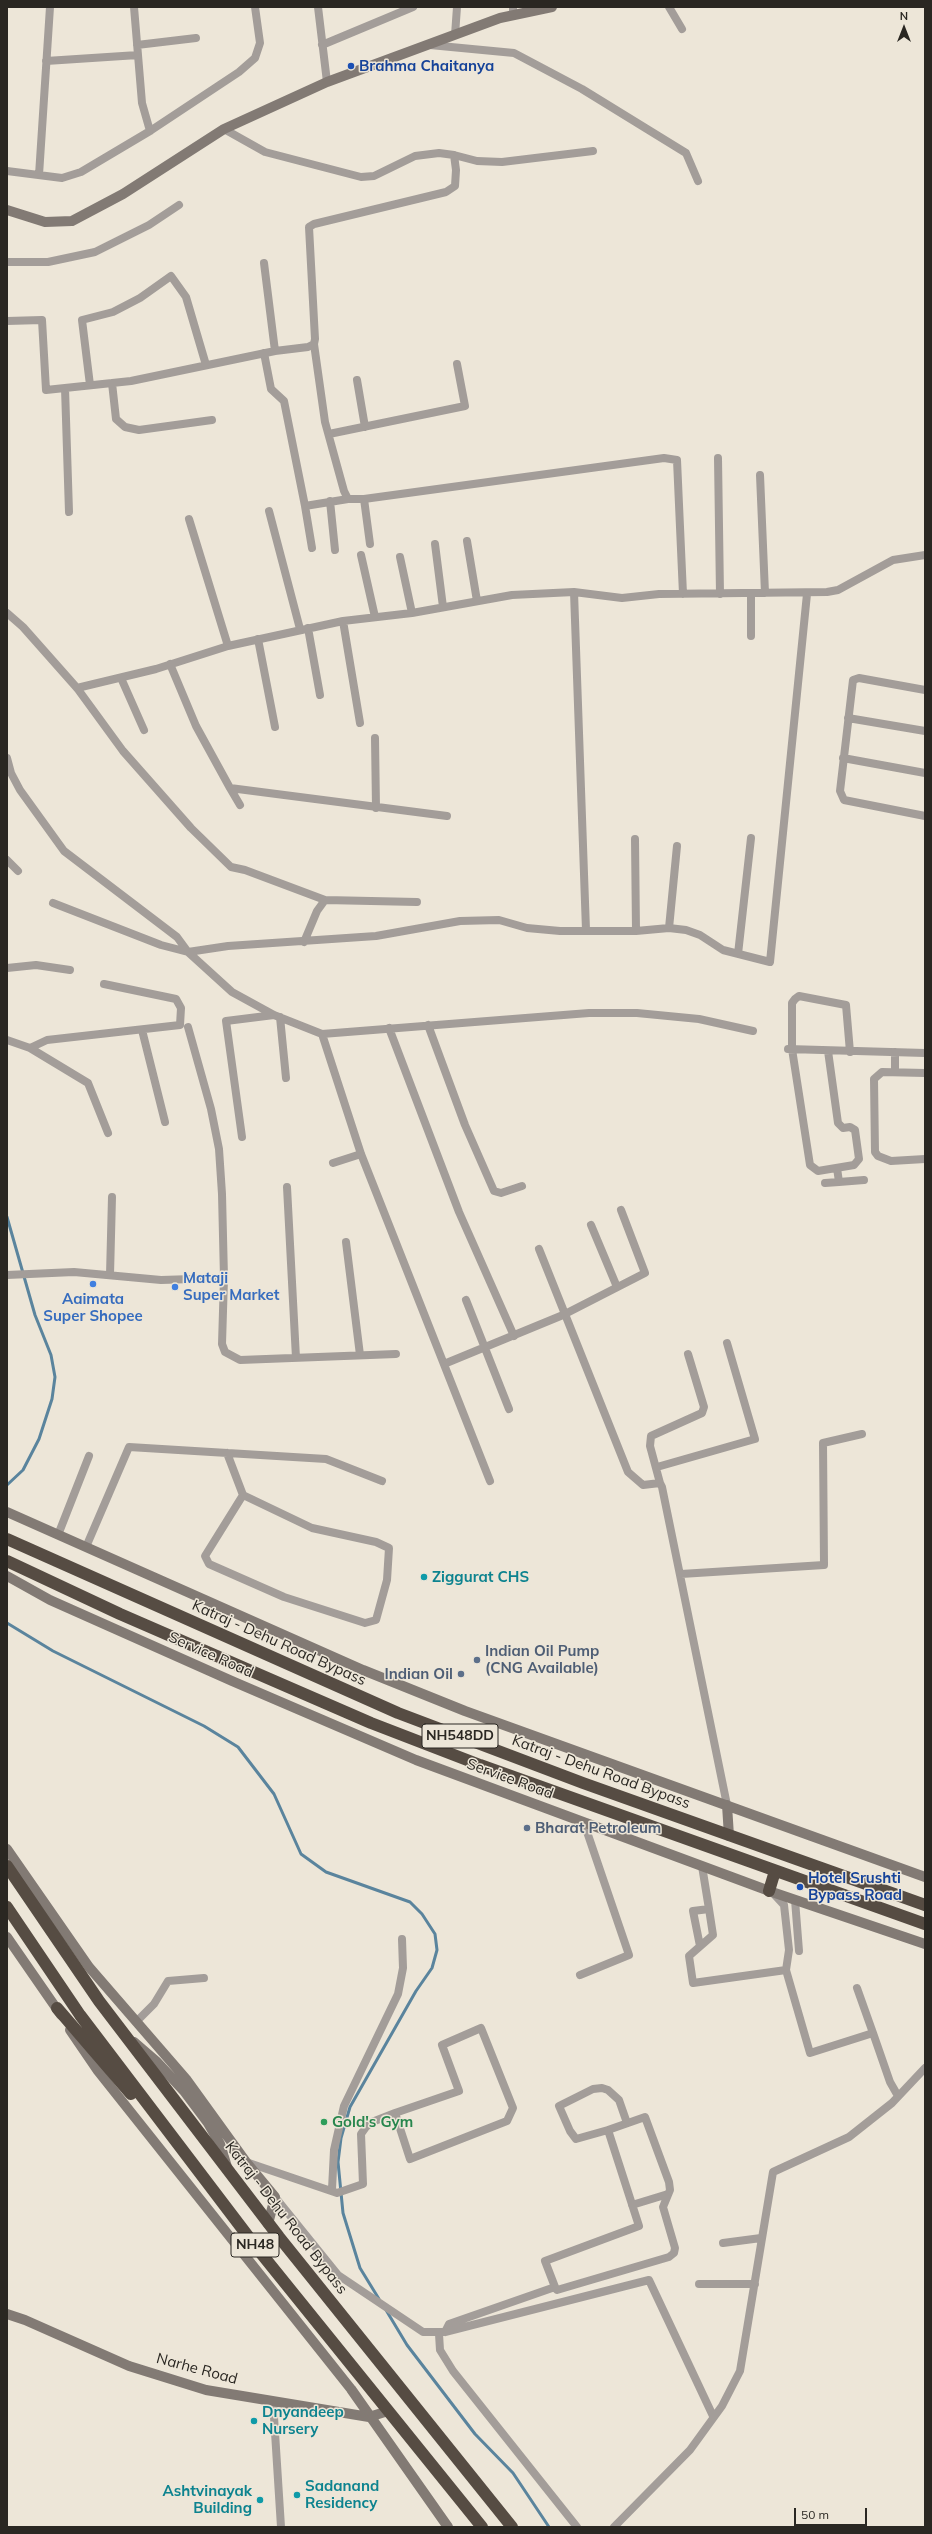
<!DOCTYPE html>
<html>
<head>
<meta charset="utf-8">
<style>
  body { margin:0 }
  #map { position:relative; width:932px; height:2534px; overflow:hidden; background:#ede6d8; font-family:Mulish,sans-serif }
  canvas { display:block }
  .frame { position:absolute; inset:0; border:8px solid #2a2722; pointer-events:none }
  .north { position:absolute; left:884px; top:8px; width:40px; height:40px; -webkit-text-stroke:3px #ede6d8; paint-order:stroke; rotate:0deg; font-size:11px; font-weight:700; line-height:16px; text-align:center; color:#2a2722 }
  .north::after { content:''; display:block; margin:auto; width:14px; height:18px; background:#2a2722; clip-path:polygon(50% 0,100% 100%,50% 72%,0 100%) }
  .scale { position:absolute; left:794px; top:2508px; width:73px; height:18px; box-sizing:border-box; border:2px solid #2a2722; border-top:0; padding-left:5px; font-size:12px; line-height:14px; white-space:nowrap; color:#2a2722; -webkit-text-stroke:3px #ede6d8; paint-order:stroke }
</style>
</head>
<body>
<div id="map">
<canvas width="932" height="2534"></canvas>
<div class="frame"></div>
<div class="north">N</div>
<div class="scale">50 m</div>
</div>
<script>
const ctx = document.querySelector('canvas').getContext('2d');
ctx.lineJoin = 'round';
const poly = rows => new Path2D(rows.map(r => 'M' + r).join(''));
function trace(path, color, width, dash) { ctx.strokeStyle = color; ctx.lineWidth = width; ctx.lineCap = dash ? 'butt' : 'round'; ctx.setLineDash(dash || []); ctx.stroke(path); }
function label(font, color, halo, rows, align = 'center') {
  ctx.font = font + ' Mulish,sans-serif'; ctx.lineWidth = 3; ctx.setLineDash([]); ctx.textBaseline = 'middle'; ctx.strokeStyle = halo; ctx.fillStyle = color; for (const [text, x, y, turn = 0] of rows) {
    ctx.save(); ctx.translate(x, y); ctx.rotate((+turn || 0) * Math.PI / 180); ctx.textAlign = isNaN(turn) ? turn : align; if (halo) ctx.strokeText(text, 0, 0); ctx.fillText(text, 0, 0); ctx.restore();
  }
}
trace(poly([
  [7,1217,35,1315,51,1355,55,1377,52,1399,39,1439,23,1470,7,1485],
  [7,1623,53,1651,204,1726,238,1747,274,1794,301,1854,326,1872,410,1902,422,1914,435,1934,437,1950,432,1968,416,1991,350,2107,341,2138,338,2162,343,2213,360,2268,379,2299],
  [386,2310,407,2345,475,2434,513,2473,549,2527]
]), '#5a849d', 3);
trace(poly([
  [134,7,142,103,150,131],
  [318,7,327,82],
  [669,7,682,29],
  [513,16,513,7],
  [455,35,457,7],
  [137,45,196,38],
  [322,45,413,7],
  [430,45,514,53,582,89,686,153,698,181],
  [46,61,138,55],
  [454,155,477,161,502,162,593,151],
  [7,171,62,178,81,172,150,131,239,72,255,58,260,43,255,7],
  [39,175,50,7],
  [7,262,48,262,95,252,149,225,179,205],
  [264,263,275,351],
  [7,321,42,320,46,390,131,381,275,351,308,347,314,344,315,339,309,227,314,224,446,192,455,186,456,170,454,155,439,153,415,156,374,176,361,177,265,152,224,129],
  [314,344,325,422,344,491,348,499,364,499,664,458,677,460,683,594],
  [264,353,271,389,284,401,305,506],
  [357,380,365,427],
  [112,383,116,419,125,427,139,430,212,420],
  [90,385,82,320,113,312,140,298,171,276,186,297,206,365],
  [65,388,69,512],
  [329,434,465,406,457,364],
  [718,458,720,594],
  [760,475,765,593],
  [364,499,370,544],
  [330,501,335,550],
  [269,511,300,629],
  [189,519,228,646],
  [467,541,477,601],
  [435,544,443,607],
  [312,548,305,506,348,499],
  [361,555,375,617],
  [400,557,412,613],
  [574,592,586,930],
  [751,593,751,636],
  [7,613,23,627,77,688,123,751,191,828,231,867,245,870,325,900],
  [343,621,360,723],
  [308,628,320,695],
  [258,639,275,727],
  [170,664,196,726,230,788,447,816],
  [121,678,144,730],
  [77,688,156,669,228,646,343,621,412,613,512,595,574,592,622,598,659,594,827,592,838,590,893,560,925,555],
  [925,690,859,678,853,680,840,791,844,800,925,816],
  [848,718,925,731],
  [375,738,376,808],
  [7,758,11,773,20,790,64,851,177,937,188,952,228,946,376,936,460,921,499,920,527,928,560,931,636,931,669,928,686,930,700,935,723,950,770,962,807,594],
  [843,758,925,773],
  [230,788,240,805],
  [635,839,636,931],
  [7,860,18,871],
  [53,903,161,945,188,952,232,992,274,1015,322,1034,589,1013,637,1013,699,1019,753,1031],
  [669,928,677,846],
  [304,942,317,911,325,900,417,902],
  [738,954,751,838],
  [7,968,36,965,70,970],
  [280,1017,286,1078],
  [428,1025,465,1125,494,1191,501,1193,522,1186],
  [188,1027,211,1109,219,1149,222,1194,224,1278,222,1344,225,1352,240,1360,396,1354],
  [389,1028,459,1212,514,1336],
  [142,1030,165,1122],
  [322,1034,361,1154,490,1481],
  [7,1040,30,1048,47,1040,180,1025,181,1008,176,999,104,984],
  [30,1048,88,1083,108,1133],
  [788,1049,925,1053],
  [828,1051,838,1123,843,1128,850,1127,855,1130,859,1159,854,1165,818,1171,810,1165,792,1049,792,1003,795,999,799,996,846,1005,850,1052],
  [895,1052,895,1072],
  [925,1073,882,1072,874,1079,875,1152,878,1156,891,1161,925,1159],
  [242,1137,226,1021,274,1015],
  [333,1163,361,1154],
  [839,1182,864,1180],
  [825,1183,839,1182,837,1168],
  [287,1187,296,1358],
  [591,1225,617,1287],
  [346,1242,360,1355],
  [539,1249,628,1472,643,1485,660,1483,662,1487,727,1805],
  [7,1275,74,1272,161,1280,224,1278],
  [110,1275,112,1197],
  [466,1300,509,1409],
  [444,1364,563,1315,645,1273,621,1210],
  [227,1453,243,1495,312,1528,376,1542,389,1548,387,1580,376,1620,365,1623,284,1597,209,1564,205,1556,243,1495],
  [657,1467,755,1439,727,1343],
  [660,1483,650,1446,651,1436,702,1413,704,1407,688,1354],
  [58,1535,89,1456],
  [86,1547,129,1447,326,1459,382,1481],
  [681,1574,824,1565,823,1443,862,1434],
  [795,1900,799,1951],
  [709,1909,713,1935,689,1956,693,1983,786,1970,789,1950,784,1905,772,1892],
  [700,1946,693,1911,709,1909,702,1866],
  [786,1970,810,2053,873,2033,857,1988],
  [580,1975,629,1955,584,1823],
  [136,2022,154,2004,168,1981,204,1978],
  [873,2033,890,2082,898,2096],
  [608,2130,576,2139,570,2131,559,2106,593,2089,602,2088,608,2090,619,2100,627,2123],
  [246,2162,337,2193,363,2184,361,2134,366,2127,372,2122,395,2113,459,2091,442,2045,481,2028,513,2108,507,2121,410,2159,395,2113],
  [332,2189,334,2150,344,2106,398,1994,403,1968,402,1939],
  [275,2197,338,2275,423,2332,445,2332,649,2280,713,2416],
  [632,2205,668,2194],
  [723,2243,761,2238],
  [699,2284,755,2284],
  [445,2332,449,2324,555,2287,545,2261,639,2226,608,2130,645,2117,669,2182,670,2190,663,2207,675,2248,674,2253,669,2257,557,2290,555,2287],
  [439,2334,440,2350,453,2371,577,2527],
  [273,2401,281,2527],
  [614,2527,690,2450,722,2406,740,2371,773,2172,849,2137,892,2103,925,2068]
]), '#a39d99', 8);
trace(poly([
  [7,210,45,222,72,221,123,194,224,129,327,82,500,18,552,7],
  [7,1512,363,1670,465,1711,925,1877],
  [7,1576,50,1600,232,1681,416,1760,772,1892,925,1944],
  [727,1805,729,1836],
  [7,1849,89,1967,186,2079,246,2162,275,2197,268,2224],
  [7,1937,61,2015],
  [70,2030,98,2071,351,2389,448,2527],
  [134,2042,156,2061,184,2091,208,2123,220,2144,227,2167],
  [7,2314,25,2320,129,2366,206,2390,369,2417,388,2411]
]), '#827a74', 10);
trace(poly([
  [7,1539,398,1713,583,1783,925,1905],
  [7,1561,120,1614,371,1723,480,1765,925,1924],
  [7,1866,99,2001,279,2237,512,2527],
  [769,1891,775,1871],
  [7,1907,80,2015,260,2252,482,2527],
  [57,2008,131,2094]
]), '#564c43', 12);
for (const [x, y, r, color] of [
  [351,66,4,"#1a4fb4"],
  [93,1284,4,"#3f7fe0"],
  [175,1287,4,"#3f7fe0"],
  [424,1577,4,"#0f9aa8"],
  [477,1660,4,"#5c6f8a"],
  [461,1674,4,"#5c6f8a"],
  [527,1828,4,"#5c6f8a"],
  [800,1887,4,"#1a4fb4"],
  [324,2122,4,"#2e9e5b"],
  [254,2421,4,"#0f9aa8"],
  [297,2495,4,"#0f9aa8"],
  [260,2500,4,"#0f9aa8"]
]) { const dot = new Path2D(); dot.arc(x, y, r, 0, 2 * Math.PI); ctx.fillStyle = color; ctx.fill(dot); trace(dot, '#ede6d8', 1.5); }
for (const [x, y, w] of [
  [460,1736,76],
  [255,2245,48]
]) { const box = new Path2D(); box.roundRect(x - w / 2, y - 12, w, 24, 3); ctx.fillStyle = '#ede6d8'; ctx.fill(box); trace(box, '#2a2722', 1); }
label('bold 14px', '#2a2722', null, [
  ["NH548DD",460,1736],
  ["NH48",255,2245]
]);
label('bold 15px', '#164399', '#ede6d8', [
  ["Brahma Chaitanya",359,66],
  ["Hotel Srushti",808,1878],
  ["Bypass Road",808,1895]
], 'left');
label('bold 15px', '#366cbe', '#ede6d8', [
  ["Mataji",183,1278],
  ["Super Market",183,1295],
  ["Aaimata",93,1299,"center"],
  ["Super Shopee",93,1316,"center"]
], 'left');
label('bold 15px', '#0d838f', '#ede6d8', [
  ["Ziggurat CHS",432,1577],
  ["Dnyandeep",262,2412],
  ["Nursery",262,2429],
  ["Sadanand",305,2486],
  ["Residency",305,2503],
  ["Ashtvinayak",252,2491,"right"],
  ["Building",252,2508,"right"]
], 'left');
label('15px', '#2a2722', '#ede6d8', [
  ["Katraj - Dehu Road Bypass",279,1643,24],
  ["Service Road",211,1655,24],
  ["Katraj - Dehu Road Bypass",601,1772,20],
  ["Service Road",510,1779,20],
  ["Katraj - Dehu Road Bypass",286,2218,52],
  ["Narhe Road",197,2369,15]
]);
label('bold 15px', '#4e5e75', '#ede6d8', [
  ["Indian Oil Pump",485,1651],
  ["(CNG Available)",485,1668],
  ["Indian Oil",453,1674,"right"],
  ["Bharat Petroleum",535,1828]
], 'left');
label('bold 15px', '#27864d', '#ede6d8', [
  ["Gold's Gym",332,2122]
], 'left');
</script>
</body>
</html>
